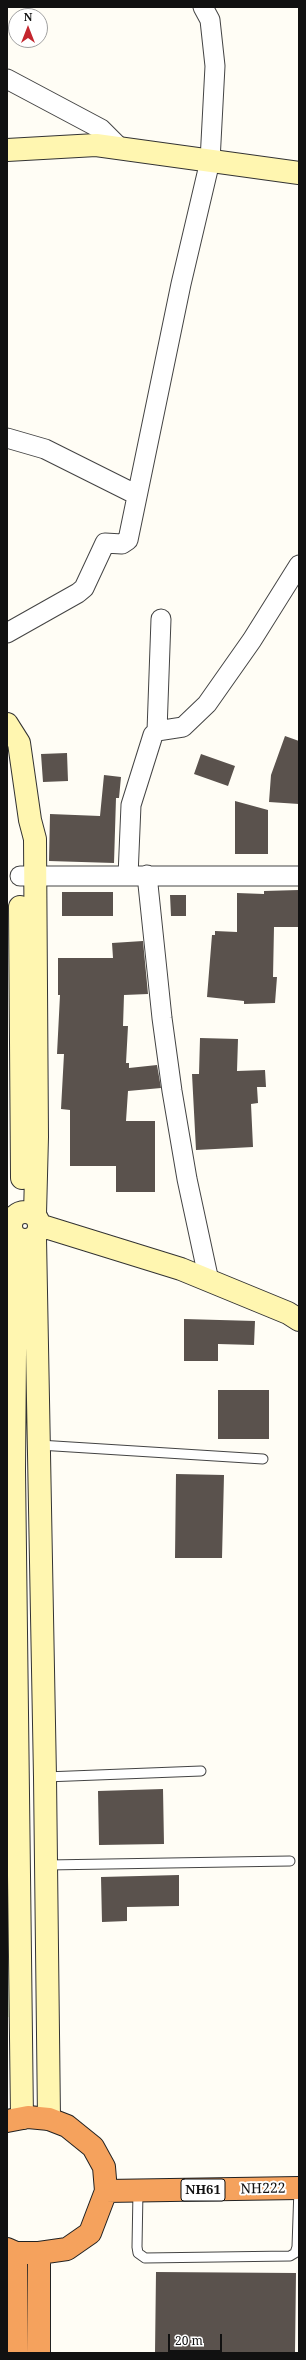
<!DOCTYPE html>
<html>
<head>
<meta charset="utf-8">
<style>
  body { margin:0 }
  #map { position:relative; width:306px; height:2360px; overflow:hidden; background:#fffdf5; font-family:"Noto Serif",serif }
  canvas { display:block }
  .frame { position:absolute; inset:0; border:8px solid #111; pointer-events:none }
  .north { position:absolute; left:8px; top:8px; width:40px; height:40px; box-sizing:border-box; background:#fff; border:1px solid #a0a0a0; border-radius:50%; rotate:0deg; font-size:11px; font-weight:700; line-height:16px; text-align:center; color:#111 }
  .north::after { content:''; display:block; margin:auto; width:14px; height:18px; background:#c4262e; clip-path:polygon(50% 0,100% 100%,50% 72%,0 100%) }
  .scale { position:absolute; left:168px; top:2334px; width:54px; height:18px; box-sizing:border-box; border:2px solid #111; border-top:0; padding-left:5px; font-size:12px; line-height:14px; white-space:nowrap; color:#111; -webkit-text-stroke:3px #fff; paint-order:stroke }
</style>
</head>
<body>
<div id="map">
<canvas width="306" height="2360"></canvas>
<div class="frame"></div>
<div class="north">N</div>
<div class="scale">20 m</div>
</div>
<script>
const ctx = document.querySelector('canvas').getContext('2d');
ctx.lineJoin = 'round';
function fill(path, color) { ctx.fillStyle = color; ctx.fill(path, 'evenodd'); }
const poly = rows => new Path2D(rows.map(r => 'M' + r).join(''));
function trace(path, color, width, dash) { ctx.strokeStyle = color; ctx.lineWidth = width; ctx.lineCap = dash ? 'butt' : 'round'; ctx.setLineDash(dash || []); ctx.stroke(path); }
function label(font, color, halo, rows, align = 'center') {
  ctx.font = font + ' "Noto Serif",serif'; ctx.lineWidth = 4; ctx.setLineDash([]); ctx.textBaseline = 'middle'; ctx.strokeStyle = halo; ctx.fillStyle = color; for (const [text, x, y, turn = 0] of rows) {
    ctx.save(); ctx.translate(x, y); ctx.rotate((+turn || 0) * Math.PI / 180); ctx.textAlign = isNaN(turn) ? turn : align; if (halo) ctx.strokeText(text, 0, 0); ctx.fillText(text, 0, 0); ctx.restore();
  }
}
fill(poly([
  [7,1843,9,2017,7,2017]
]), '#e6f2cf');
fill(poly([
  [285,736,299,741,299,804,269,802,271,775],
  [67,753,68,781,43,782,41,754],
  [201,754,235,766,228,786,194,774],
  [104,775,121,777,119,798,116,798,114,863,49,861,50,814,100,816],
  [235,801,268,810,268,854,235,854],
  [299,890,299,927,274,927,273,977,277,977,275,1003,244,1004,244,1001,207,997,212,935,215,935,215,931,237,932,237,893,264,894,264,891],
  [62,892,113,892,113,916,62,916],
  [170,895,186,895,186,916,171,916],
  [143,941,148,994,124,995,123,1026,128,1026,126,1063,129,1063,129,1068,157,1065,161,1088,128,1091,126,1121,155,1121,155,1192,116,1192,116,1166,70,1166,70,1110,61,1109,64,1054,57,1054,60,995,58,995,58,958,113,958,112,943],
  [200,1038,238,1039,237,1071,265,1070,266,1087,257,1087,258,1103,251,1104,253,1147,196,1150,192,1074,199,1074],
  [184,1319,255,1321,254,1345,218,1344,218,1361,184,1361],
  [218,1390,269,1390,269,1439,218,1439],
  [176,1474,224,1475,222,1558,175,1558],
  [163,1789,164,1844,99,1845,98,1791],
  [179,1875,179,1906,127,1907,127,1921,102,1922,101,1877],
  [156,2272,296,2273,295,2353,155,2353]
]), '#5a524d');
const lane = poly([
  [39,1445,263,1459],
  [45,1777,201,1771],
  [47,1865,290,1861],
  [138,2191,137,2247,138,2253,145,2258,290,2256,295,2253,297,2247,299,2188]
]);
const street = poly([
  [7,79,101,129,121,149],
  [7,438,45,449,137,495],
  [7,633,78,593,84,588,105,543,122,544,128,540,181,284,210,161,215,66,210,20,203,7],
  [157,731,161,619],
  [147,875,162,1018,172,1091,187,1179,209,1281],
  [20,876,299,876],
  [128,876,131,805,153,735,157,731,183,727,207,704,252,640,299,565]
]);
const secondary = poly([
  [7,150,96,145,299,173],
  [7,724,19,743,30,820,35,839,37,1137,35,1214],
  [20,907,22,1178],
  '11 1226a14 14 0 1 1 28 0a14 14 0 1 1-28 0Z',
  [39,1225,181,1269,288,1313,299,1320],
  [16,1237,14,1470,22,2118],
  [35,1238,45,1777,49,2119]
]);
const highway = poly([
  [7,2121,28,2117,49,2119,67,2126,93,2147,104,2167,106,2191,90,2233,67,2249,39,2253,16,2253,7,2249],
  [106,2191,299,2188],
  [16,2253,17,2353],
  [39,2253,39,2353]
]);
trace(lane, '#444', 11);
trace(street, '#444', 21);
trace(secondary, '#333', 24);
trace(highway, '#222', 24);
trace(lane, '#fff', 9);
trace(street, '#fff', 19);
trace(secondary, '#fff6b0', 22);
trace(highway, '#f5a25d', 22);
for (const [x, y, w] of [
  [203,2190,44]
]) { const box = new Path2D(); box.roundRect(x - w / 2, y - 11, w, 22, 3); ctx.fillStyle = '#fff'; ctx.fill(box); trace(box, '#111', 1); }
label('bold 13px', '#111', null, [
  ["NH61",203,2190]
]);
label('14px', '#111', '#fff', [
  ["NH222",263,2189,-1]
]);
</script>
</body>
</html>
